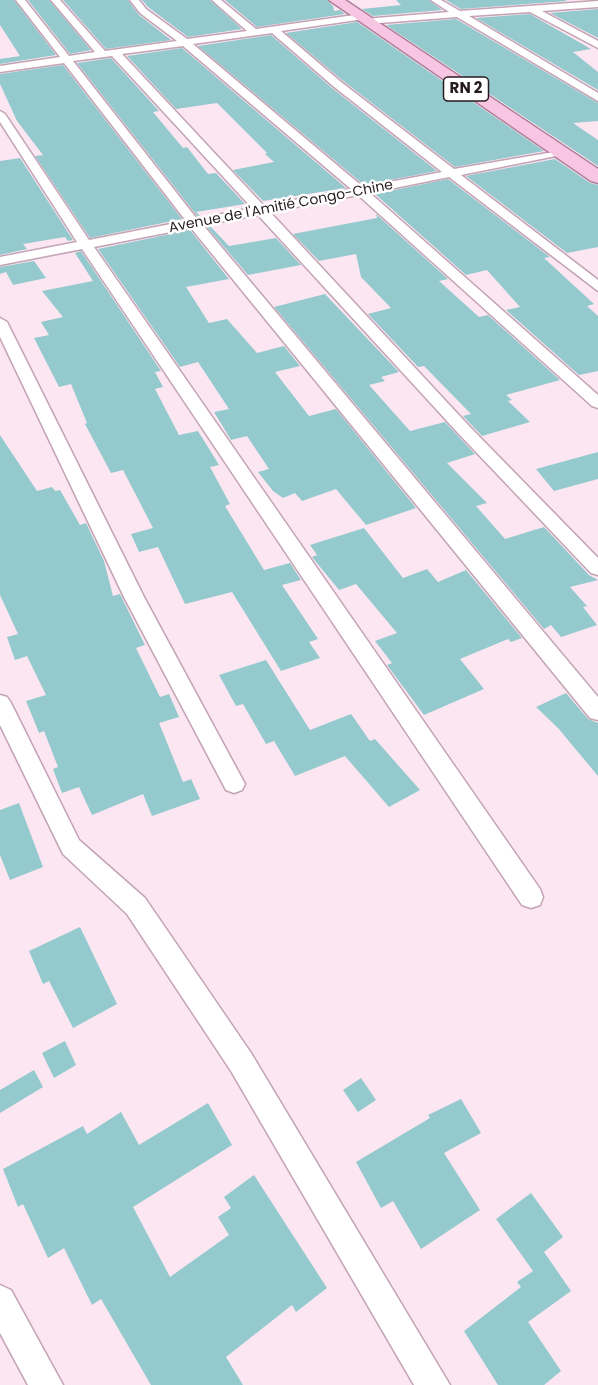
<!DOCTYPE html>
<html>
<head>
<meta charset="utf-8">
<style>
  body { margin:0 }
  canvas { display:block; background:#fbe6f1 }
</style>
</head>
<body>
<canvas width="598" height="1385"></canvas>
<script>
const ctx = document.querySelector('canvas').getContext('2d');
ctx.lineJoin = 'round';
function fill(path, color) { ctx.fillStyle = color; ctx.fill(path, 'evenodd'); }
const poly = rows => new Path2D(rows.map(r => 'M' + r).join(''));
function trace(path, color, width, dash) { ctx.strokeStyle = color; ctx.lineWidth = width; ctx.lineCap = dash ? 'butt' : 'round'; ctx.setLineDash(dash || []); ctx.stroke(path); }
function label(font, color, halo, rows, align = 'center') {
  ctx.font = font + ' Poppins,sans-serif'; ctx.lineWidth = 5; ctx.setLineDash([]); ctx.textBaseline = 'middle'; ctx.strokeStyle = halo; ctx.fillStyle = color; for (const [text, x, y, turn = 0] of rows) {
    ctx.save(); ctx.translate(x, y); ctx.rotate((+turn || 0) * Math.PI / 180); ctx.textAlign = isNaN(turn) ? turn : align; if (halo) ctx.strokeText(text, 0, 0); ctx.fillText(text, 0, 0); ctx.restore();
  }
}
fill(poly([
  [0,0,14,0,56,55,0,64,0,59,20,56,0,25],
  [28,0,49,0,91,50,70,54],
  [63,0,128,0,139,15,171,40,106,49],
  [142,0,210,0,242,29,188,37,148,7],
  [225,0,327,0,333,6,334,11,340,10,345,14,257,27],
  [396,0,429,0,442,10,373,16,362,9,401,5],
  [446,0,565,0,567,1,461,9],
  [598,9,598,38,550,13],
  [530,14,591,49,573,52,598,72,598,90,476,18],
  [456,19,598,103,598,121,573,123,598,140,598,166,386,25],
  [357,22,544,151,455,167,342,80,286,33],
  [271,35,332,88,437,171,364,185,198,46],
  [182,48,346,188,263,201,233,170,274,162,265,154,267,153,217,103,176,109,127,56],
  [111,58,159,111,153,112,183,148,187,147,208,174,216,173,245,204,196,212,200,216,198,217,77,63],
  [63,65,182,219,90,238,35,156,43,155,17,121,0,84,0,74],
  [20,158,73,240,68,241,65,237,23,244,27,249,0,255,0,161],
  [555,159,590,183,598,185,598,247,567,253,466,176],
  [448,179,550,257,544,258,594,304,587,306,598,316,598,371,579,375,506,310,520,307,487,270,466,275,375,194],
  [376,214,448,279,439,281,479,317,488,315,560,380,506,395,512,400,508,401,530,422,482,436,463,416,471,414,424,366,418,367,368,314,391,308,361,277,356,254,319,261,293,234,377,218],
  [210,226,229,246,276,238,301,265,248,275,207,227],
  [190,230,229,279,186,287,209,323,227,319,257,353,284,346,300,366,275,372,309,416,336,409,416,508,366,525,336,489,302,501,295,493,283,498,273,491,258,472,269,469,247,436,231,440,214,412,229,409,198,362,180,367,98,249],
  [81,251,161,371,155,372,163,387,155,389,179,435,198,431,219,465,210,467,230,504,225,506,264,570,290,563,301,580,282,585,318,639,309,642,320,658,281,671,232,592,185,604,158,547,139,552,131,534,153,528,123,470,111,473,85,424,87,423,71,384,59,387,34,338,49,335,41,322,63,317,42,291,93,281,75,253],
  [34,261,46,278,13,285,6,272,0,274,0,267],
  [325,294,399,372,381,377,385,381,369,385,410,431,445,422,475,454,447,463,487,503,476,506,505,539,544,527,589,575,598,580,570,587,587,606,583,607,597,625,561,637,551,625,544,629,274,307],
  [0,435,37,491,52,487,55,491,60,490,80,525,86,523,104,561,113,596,120,594,145,645,136,648,160,697,169,694,179,717,159,723,183,782,191,779,200,799,152,816,143,794,92,815,79,787,62,793,53,769,58,767,44,731,39,733,26,701,46,695,27,656,15,660,7,637,18,634,0,595],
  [598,452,598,479,554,491,536,469],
  [364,528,403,578,427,569,438,582,466,570,522,638,511,642,508,639,460,659,484,689,424,715,387,665,392,663,375,641,397,633,356,584,339,590,312,557,317,555,310,545],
  [266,660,310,730,351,714,370,741,375,739,420,790,389,807,345,756,295,776,274,741,266,744,243,704,236,706,219,675],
  [566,693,588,719,598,723,598,776,558,728,536,707],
  [19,803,43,867,10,880,0,855,0,810],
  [80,927,117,1004,73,1028,49,981,43,984,29,951],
  [65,1041,76,1065,54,1078,42,1053],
  [34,1070,43,1087,0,1113,0,1090],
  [361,1078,376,1100,358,1112,343,1090],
  [461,1099,481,1133,444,1153,480,1210,421,1249,393,1201,381,1208,356,1162,430,1118,428,1115],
  [208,1103,232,1145,133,1207,170,1277,229,1235,218,1217,231,1208,224,1197,254,1175,327,1288,296,1312,292,1305,226,1357,243,1385,151,1385,101,1299,92,1305,64,1248,48,1258,23,1204,18,1207,3,1169,83,1126,87,1134,121,1112,139,1145],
  [531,1193,563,1237,544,1252,571,1291,528,1322,561,1371,544,1385,498,1385,464,1331,521,1287,517,1282,533,1271,496,1219]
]), '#94cace');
const minor = poly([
  [16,0,25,0,69,56,95,52,51,0,60,0,105,51,177,41,140,13,130,0,139,0,146,9,187,39,247,31,212,0,221,0,256,29,361,14,364,15,364,19,449,12,431,0,441,0,460,11,598,1,598,7,542,11,598,41,598,48,530,12,469,16,598,93,598,101,457,17,367,24,364,23,364,19,281,31,341,82,454,169,565,150,567,152,561,155,461,175,598,280,598,291,449,177,370,193,598,395,598,408,592,406,358,195,270,212,470,427,598,558,598,575,591,573,458,433,258,215,203,225,598,697,598,720,590,718,191,228,94,247,540,889,543,897,540,905,531,908,522,905,82,249,0,265,0,257,77,242,0,122,0,111,5,114,89,240,186,221,64,63,0,72,0,66,60,57,16,0],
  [272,33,333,86,442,172,363,187,193,44,272,33],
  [183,46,351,189,264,206,122,54,183,46],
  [112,56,252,208,197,219,73,61,112,56],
  [0,318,7,322,144,597,245,784,242,790,234,793,226,790,124,597,0,337,0,318],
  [0,695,7,697,11,703,79,840,145,898,251,1053,450,1385,414,1385,231,1071,127,914,63,854,0,725,0,695],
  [0,1285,11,1290,63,1385,28,1385,0,1333,0,1285]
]);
const trunk = poly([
  [329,0,345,0,598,169,598,183,591,181,329,0]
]);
trace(minor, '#c3a3b4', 3);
trace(trunk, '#ae819a', 3);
fill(minor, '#fff');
fill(trunk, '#f8c6e2');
label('14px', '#261b21', '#fff', [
  ["Avenue de l'Amitié Congo-Chine",281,207,-11]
]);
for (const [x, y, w] of [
  [466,89,45]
]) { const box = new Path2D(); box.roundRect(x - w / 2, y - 12, w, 24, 4.5); ctx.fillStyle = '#fff'; ctx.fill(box); trace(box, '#261b21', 1.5); }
label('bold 15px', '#261b21', null, [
  ["RN 2",466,89]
]);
</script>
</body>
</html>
